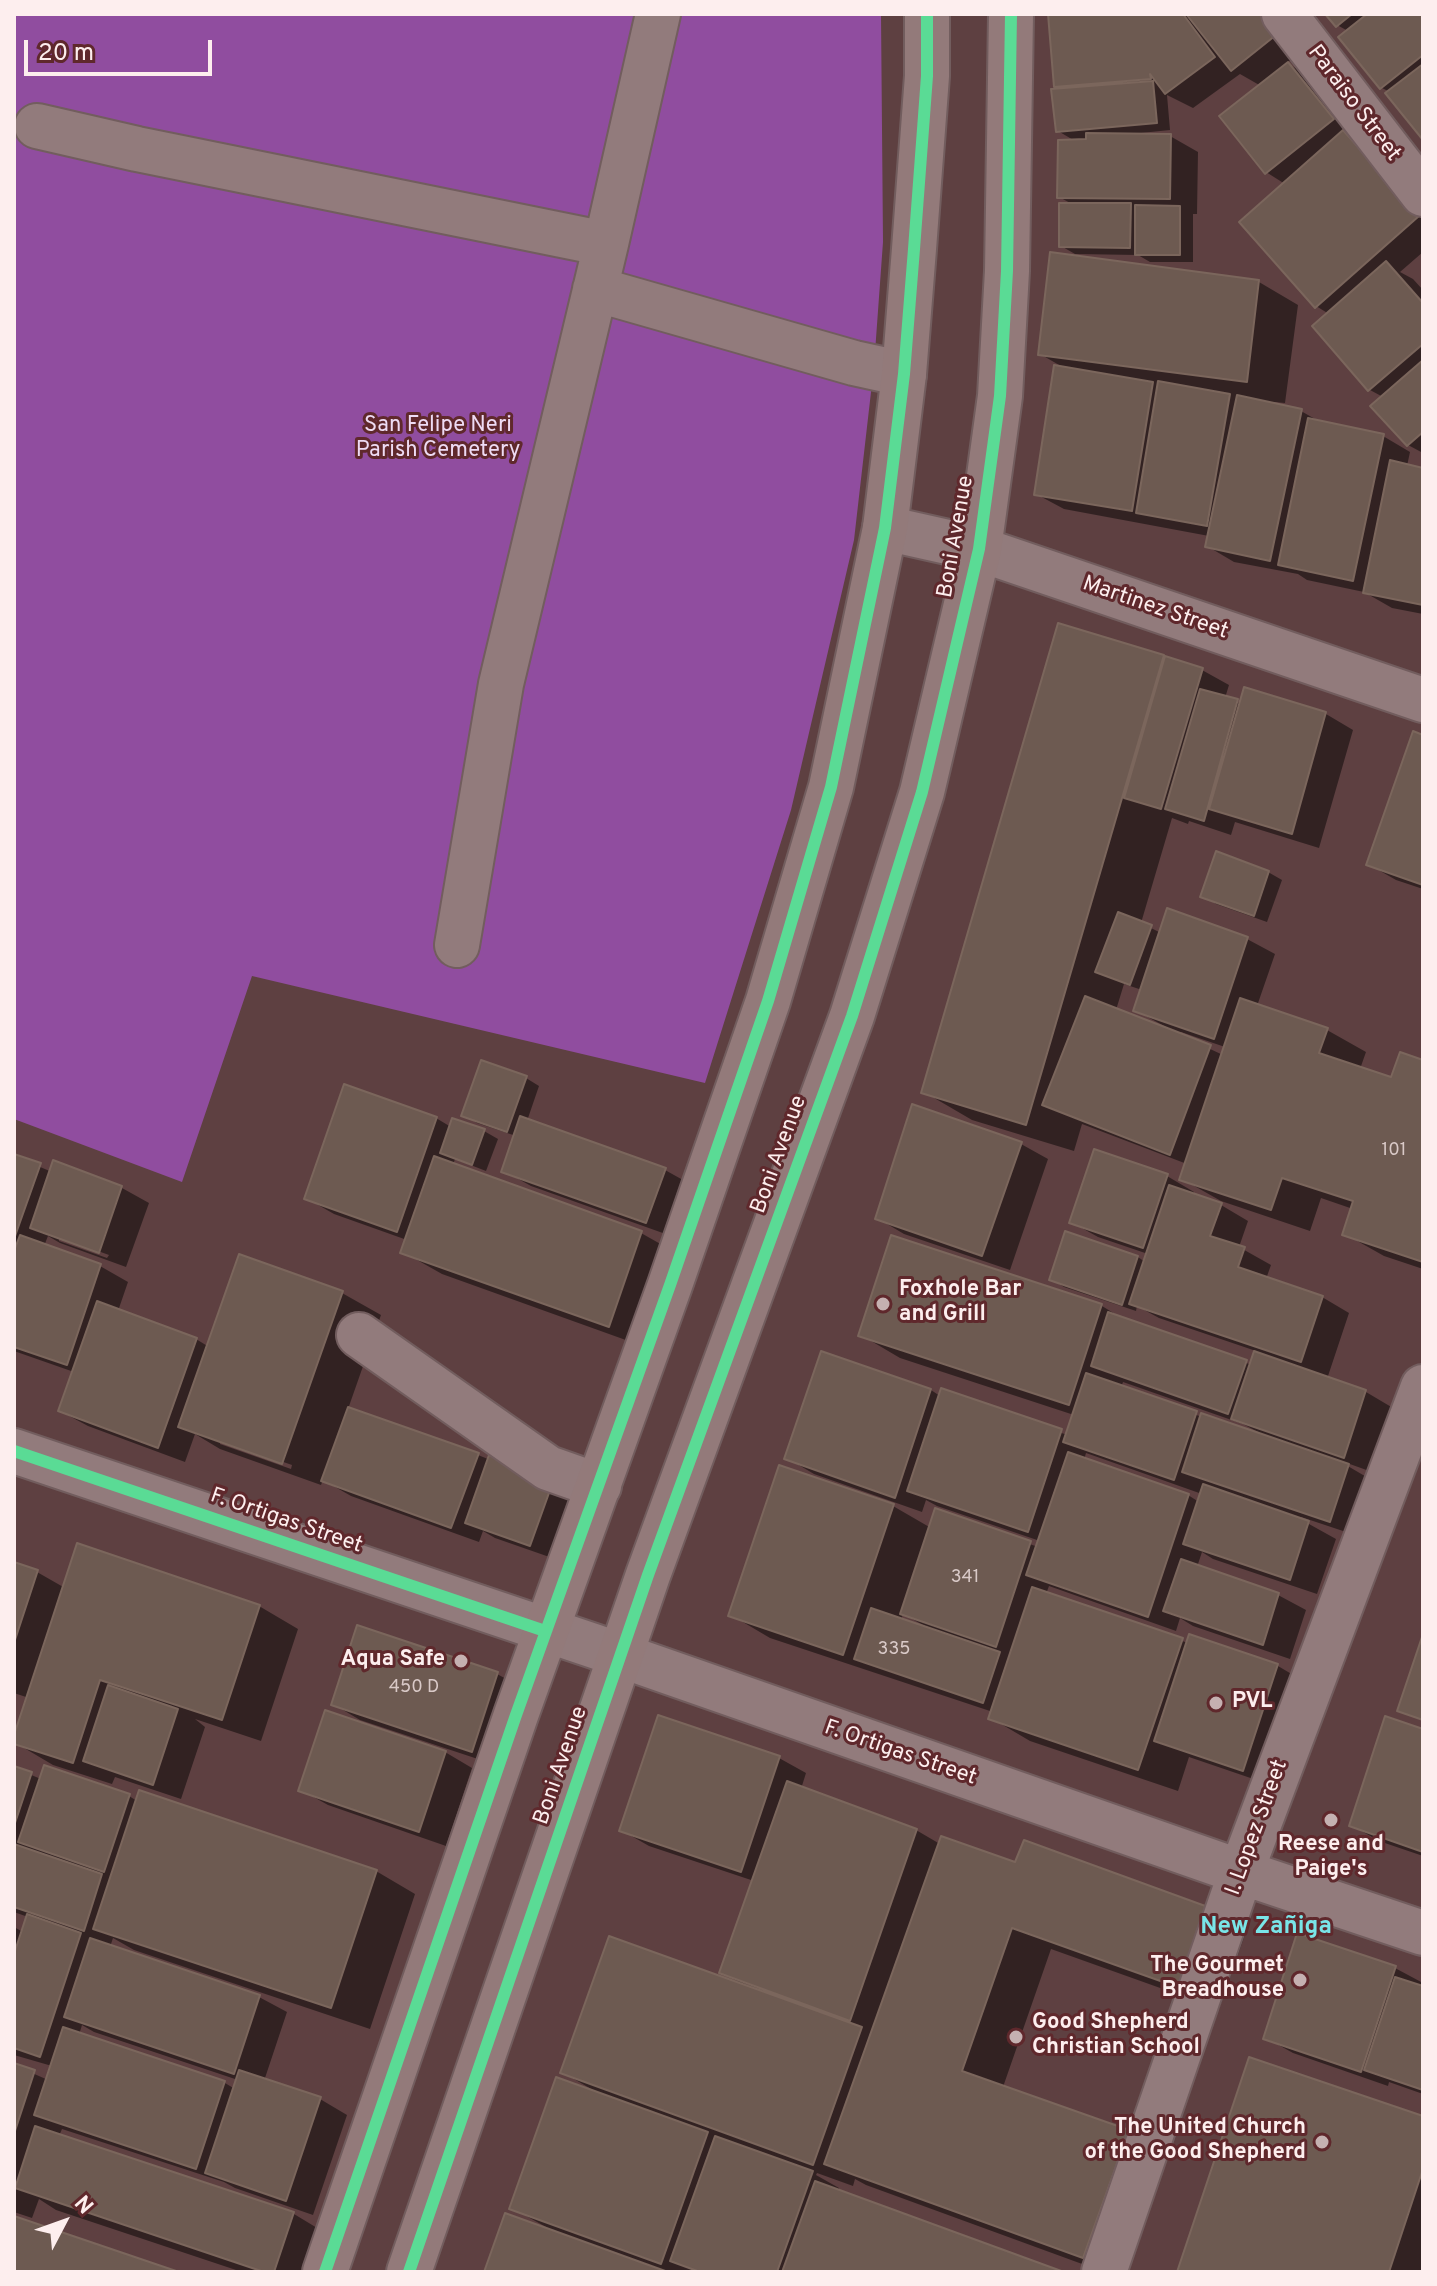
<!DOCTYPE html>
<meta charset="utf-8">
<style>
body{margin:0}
#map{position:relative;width:1437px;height:2286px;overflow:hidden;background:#5e4041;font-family:Overpass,sans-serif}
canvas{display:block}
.frame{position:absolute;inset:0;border:16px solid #fdeeee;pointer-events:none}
.north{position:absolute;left:24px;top:2182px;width:80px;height:80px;-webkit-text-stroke:6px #5f282c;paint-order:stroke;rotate:49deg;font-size:22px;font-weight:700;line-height:32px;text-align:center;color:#fdeeee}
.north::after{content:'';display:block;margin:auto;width:28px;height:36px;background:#fdeeee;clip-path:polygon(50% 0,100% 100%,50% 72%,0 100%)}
.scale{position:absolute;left:24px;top:40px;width:188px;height:36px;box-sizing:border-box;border:4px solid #fdeeee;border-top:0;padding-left:10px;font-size:24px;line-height:28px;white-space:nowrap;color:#fdeeee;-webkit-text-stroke:6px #5f282c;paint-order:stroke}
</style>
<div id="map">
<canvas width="1437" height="2286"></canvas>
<div class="frame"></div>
<div class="north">N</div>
<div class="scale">20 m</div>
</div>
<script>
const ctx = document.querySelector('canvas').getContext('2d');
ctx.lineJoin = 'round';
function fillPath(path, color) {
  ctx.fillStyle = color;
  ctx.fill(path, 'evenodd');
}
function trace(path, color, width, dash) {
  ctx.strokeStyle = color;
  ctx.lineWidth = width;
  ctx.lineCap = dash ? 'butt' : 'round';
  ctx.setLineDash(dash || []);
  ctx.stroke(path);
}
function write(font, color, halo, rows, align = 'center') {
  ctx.font = font + ' Overpass,sans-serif';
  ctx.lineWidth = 6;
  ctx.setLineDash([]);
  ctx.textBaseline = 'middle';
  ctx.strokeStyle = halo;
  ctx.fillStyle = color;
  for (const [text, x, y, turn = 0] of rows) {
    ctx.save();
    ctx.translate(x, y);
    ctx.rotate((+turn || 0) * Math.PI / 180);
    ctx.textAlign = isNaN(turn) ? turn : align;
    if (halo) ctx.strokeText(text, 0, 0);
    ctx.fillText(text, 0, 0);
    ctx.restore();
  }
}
fillPath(new Path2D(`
 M14,14H881L883,242L874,366L854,540L791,810L705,1083L252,976L182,1182L14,1119Z`), '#904d9f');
fillPath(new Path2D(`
 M1050,14H1289L1312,43L1287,63L1315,80L1423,207V252L1400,272L1413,279L1423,290V453L1408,445L1383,397L1370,390L1315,327L1329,314L1316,306L1285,184L1266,172L1261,86L1240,74L1193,108L1167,95L1170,130L1141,133V136H1170L1198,152L1197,214H1193V262H1150L1138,255L1075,254L1061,246L1074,205L1059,197L1075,141L1058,131L1065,90L1056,86Z
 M1328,14H1423V136L1390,92L1382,88L1341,37L1348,31L1337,25Z
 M1052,255L1259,282L1298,305L1285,403L1274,402V405L1301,411L1322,423L1383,436L1410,452L1407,466L1423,470V614L1392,608L1364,592L1307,580L1298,574L1234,562L1207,546L1209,536L1064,509L1036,494L1066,369L1040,354Z
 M1163,657L1202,670L1229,685L1225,698L1242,704L1246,690L1326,714L1353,730L1319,848L1235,822L1231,835L1189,821L1188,824L1172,818L1141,923L1161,933L1247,939L1275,954L1257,1006L1327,1030L1366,1052L1360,1069L1392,1080L1423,1062V1269L1384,1256L1345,1234L1353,1209L1321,1198L1310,1231L1221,1201L1182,1179L1187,1164L1082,1124L1074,1151L972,1120L924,1092ZM1124,984L1142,990L1135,1010L1166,1027L1164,1029L1116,1010ZM1181,1032L1225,1047L1223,1055L1180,1035Z
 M1423,737V889L1396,880L1368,864Z
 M1268,872L1282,880L1267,922L1216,904L1203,896Z
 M526,1078L539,1086L527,1121L665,1170L692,1185L674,1237L531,1186L504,1171L516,1136L477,1123L463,1115Z
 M436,1118L451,1127L453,1121L484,1131L498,1139L486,1171L455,1159L453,1165L641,1233L680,1255L648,1348L442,1274L403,1252L407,1240L334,1214L306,1198Z
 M1021,1144L1048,1159L1010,1270L904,1234L877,1218Z
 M14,1156L52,1172L55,1163L122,1188L149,1203L126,1267L60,1243L48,1236L44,1246L100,1266L128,1282L118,1311L196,1339L209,1347L342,1293L381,1315L348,1409L478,1455L580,1496L558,1560L495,1538L483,1531L479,1542L351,1496L323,1480L321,1485L220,1449L195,1434L185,1462L88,1426L60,1411L74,1372L14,1351ZM59,1237L109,1255L107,1258L59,1241ZM220,1440L292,1465L291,1469L220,1444Z
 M1167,1176L1194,1192L1193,1195L1221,1205L1248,1221L1239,1247L1271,1265L1266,1279L1322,1297L1349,1313L1327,1379L1366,1392L1393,1408L1372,1472L1347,1463L1346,1465L1375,1482L1358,1536L1301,1517L1300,1519L1336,1539L1317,1594L1213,1559L1202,1552L1197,1567L1278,1595L1306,1610L1290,1659L1193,1626L1180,1618L1176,1631L1049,1586L1046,1594L1188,1643L1190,1637L1278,1666L1305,1682L1271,1785L1189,1757L1178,1791L1030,1741L991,1718L993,1712L770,1638L731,1615L893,1506L931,1528L937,1511L1038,1547L1040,1541L937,1506L926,1500L922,1512L814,1474L787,1458L822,1354L931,1390L940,1396L1068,1435L1074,1415L900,1358L861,1335L893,1238L1102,1306L1128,1322L1252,1365L1256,1351L1159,1318L1137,1306L1136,1311L1064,1287L1051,1279L1138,1257L1145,1262L1148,1254L1098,1237L1071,1222ZM1123,1382L1243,1424L1260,1433L1202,1417L1121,1388ZM1086,1453L1202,1494L1199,1502L1188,1495L1084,1460ZM903,1614L925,1626L924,1628L901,1620Z
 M14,1564L37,1572L65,1588L259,1606L298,1629L261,1741L195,1719L205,1727L181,1799L115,1777L112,1784L53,1765L14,1742L29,1698L14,1693Z
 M497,1674L525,1689L499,1766L360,1720L333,1704Z
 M1423,1731V1856L1379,1841L1351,1825Z
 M445,1752L472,1768L446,1846L328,1805L301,1790Z
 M779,1758L806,1773L801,1789L916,1830L940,1844L1016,1865L1207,1909L1246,1932L1219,2009L1051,1949L1003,2087L1128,2132L1167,2154L1104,2272L866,2185L855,2179L853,2186L817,2173L816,2175L839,2188L838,2192L1058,2272H486L545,2229L546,2227L512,2208L598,2093L562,2072L742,1984L721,1972L754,1881L649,1846L621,1830Z
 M14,1768L41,1779L129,1796L137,1801L376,1871L415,1894L370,2029L134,1950L113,1938L110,1947L259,1997L287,2012L264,2081L320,2099L347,2115L313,2215L235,2188L224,2182L62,2129L59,2136L294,2214L332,2237L321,2272H242L56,2210L39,2199L32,2218L14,2212V2065L48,2080L52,2066L14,2055V1927L23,1932L28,1917L14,1912ZM82,2025L94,2032L238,2080L235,2089L225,2083L79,2035Z
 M1395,1968L1423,1983V2094L1389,2082L1388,2086L1293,2053L1266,2038Z
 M1423,2118V2272H1179Z`), '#0007');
const building = new Path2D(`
 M1048,14H1183L1215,57L1165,94L1150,74L1151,79L1054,87Z
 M1186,14H1276L1286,27L1231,71Z
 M1325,14H1352L1336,27Z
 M1367,14H1423V55L1380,89L1338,37Z
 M1288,62L1334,119L1265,174L1219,116Z
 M1423,64V140L1385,93Z
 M1153,81L1157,123L1056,132L1051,89Z
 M1343,130L1419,216L1315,308L1239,222Z
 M1086,133L1171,134L1170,199L1057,198L1058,140L1086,139Z
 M1059,203H1131L1130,248L1059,247Z
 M1135,205L1180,206V255H1135Z
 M1050,252L1259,280L1247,382L1038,355Z
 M1386,261L1423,303V344L1368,391L1312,326Z
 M1423,360V432L1407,446L1370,406Z
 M1054,365L1153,382L1132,511L1034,495Z
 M1158,381L1230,394L1207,526L1136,513Z
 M1237,395L1302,409L1270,561L1205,547Z
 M1308,418L1384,434L1353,581L1278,565Z
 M1390,460L1423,468V605L1363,593Z
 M1058,623L1164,655L1026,1125L921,1093Z
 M1165,656L1203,668L1161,809L1124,798Z
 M1244,687L1326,712L1292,834L1209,809Z
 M1200,689L1238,699L1204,821L1165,809Z
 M1413,731L1423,735V885L1366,865Z
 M1216,851L1269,871L1254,916L1200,897Z
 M1167,908L1248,937L1214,1039L1133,1011Z
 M1118,912L1152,925L1130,985L1095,972Z
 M1085,996L1211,1045L1170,1155L1042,1105Z
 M1240,998L1328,1028L1319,1053L1391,1077L1400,1052L1423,1060V1262L1342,1235L1353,1201L1282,1178L1271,1210L1179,1180Z
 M481,1060L527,1076L507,1132L461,1116Z
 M344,1084L437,1117L397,1232L304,1199Z
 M912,1104L1022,1142L982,1256L875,1219Z
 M520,1116L666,1168L646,1223L501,1172Z
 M452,1118L485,1129L472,1165L440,1153Z
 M1094,1149L1168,1174L1143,1248L1069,1223Z
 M14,1154L41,1163L14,1239Z
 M434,1156L642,1231L609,1327L400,1253Z
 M53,1160L122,1186L99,1253L30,1228Z
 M1169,1185L1222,1203L1210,1236L1245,1247L1238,1267L1323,1296L1301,1362L1129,1304Z
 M1065,1231L1138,1256L1122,1305L1049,1280Z
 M20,1235L101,1264L67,1365L14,1347V1251Z
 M891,1235L1102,1304L1069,1405L858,1336Z
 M239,1254L343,1291L282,1464L178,1427Z
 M97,1301L197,1338L158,1448L58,1411Z
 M1108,1312L1247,1360L1228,1414L1091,1366Z
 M821,1351L931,1389L895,1498L784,1459Z
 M1254,1351L1366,1390L1344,1458L1231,1419Z
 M1086,1373L1197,1411L1174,1480L1063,1442Z
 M941,1388L1062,1429L1028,1532L907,1491Z
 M348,1407L479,1453L451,1528L321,1481Z
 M1201,1413L1349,1464L1330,1522L1182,1472Z
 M1068,1452L1189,1494L1148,1617L1026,1575Z
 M489,1455L554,1479L530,1546L465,1523Z
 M779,1465L894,1504L843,1655L728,1616Z
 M1203,1484L1309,1521L1290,1580L1183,1544Z
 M935,1508L1031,1541L996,1647L900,1614Z
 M77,1543L260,1605L222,1720L100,1680L73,1763L14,1744V1735Z
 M1181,1559L1279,1593L1263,1645L1163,1611Z
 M14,1562L38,1570L14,1643Z
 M1032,1587L1183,1638L1138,1770L988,1719Z
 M871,1608L1000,1652L983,1703L854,1659Z
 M357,1625L498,1672L472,1752L331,1705Z
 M1189,1634L1278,1664L1243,1771L1154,1741Z
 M1423,1634V1720L1397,1711Z
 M108,1685L178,1709L153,1785L83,1761Z
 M325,1710L446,1751L419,1832L298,1791Z
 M658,1715L780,1756L741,1872L619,1831Z
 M1385,1716L1423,1729V1852L1349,1826Z
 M44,1765L130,1794L104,1872L18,1842Z
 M14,1766L32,1772L14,1826Z
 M787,1781L917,1829L850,2021L719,1973Z
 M139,1790L377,1870L331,2008L93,1929Z
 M941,1836L1015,1862L1024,1840L1208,1907L1180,1988L1012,1928L962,2071L1129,2130L1083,2258L824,2164Z
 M14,1844L102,1874L84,1931L14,1907Z
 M27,1914L81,1933L40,2057L14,2048V1954Z
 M1297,1933L1396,1966L1361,2072L1263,2039Z
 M609,1936L862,2027L813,2165L560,2073Z
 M90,1938L260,1995L234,2074L64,2017Z
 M1395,1977L1423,1986V2090L1364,2070Z
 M63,2027L225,2081L196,2169L34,2115Z
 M1249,2057L1423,2116V2169L1389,2272H1177Z
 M14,2063L35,2070L14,2134Z
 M239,2070L321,2097L286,2201L205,2173Z
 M556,2077L708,2132L661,2264L509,2209Z
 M35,2126L294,2212L274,2272H264L15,2188Z
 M715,2136L813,2171L777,2272H700L670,2261Z
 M815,2181L1064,2272H782Z
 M505,2213L668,2272H484Z
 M14,2216L179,2272H14Z`);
fillPath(building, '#6d5a51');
trace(building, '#7b665c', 2);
const minor = new Path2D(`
 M1284,14L1423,194
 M37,126L137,149L606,244
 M595,289L854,363L904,374
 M885,528L979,549L1423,700
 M457,945L501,684L606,244L658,14
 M359,1335L548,1468L599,1486
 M14,1451L594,1646L1241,1872L1423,1933
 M1104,2272L1241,1872L1423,1387`);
const major = new Path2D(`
 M325,2272L516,1715L670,1285L768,1001L831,787L885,528L904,374L914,249L927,76V14
 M409,2272L648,1575L852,1016L922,792L979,549L1000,396L1007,271L1011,14`);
trace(minor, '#725d5e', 48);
trace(major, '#725d5e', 48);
trace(minor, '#927b7c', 44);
trace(major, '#937a7a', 44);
trace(new Path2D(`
 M14,1451L545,1631
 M325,2272L516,1715L670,1285L768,1001L831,787L885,528L904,374L914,249L927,76V14
 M409,2272L648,1575L852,1016L922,792L979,549L1000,396L1007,271L1011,14`), '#5adb95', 12);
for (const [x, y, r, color] of [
 [883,1304,8,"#c5b1b1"],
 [461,1661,8,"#c5b1b1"],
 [1216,1703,8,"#c5b1b1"],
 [1331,1820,8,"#c5b1b1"],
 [1300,1980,8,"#c5b1b1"],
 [1016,2037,8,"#c5b1b1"],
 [1322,2142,8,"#c5b1b1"]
]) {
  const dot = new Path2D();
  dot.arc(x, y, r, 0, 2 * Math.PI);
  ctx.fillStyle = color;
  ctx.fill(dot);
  trace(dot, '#5f282c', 3);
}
write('18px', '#d9c9c7', null, [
 ["101",1394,1151],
 ["341",965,1578],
 ["335",894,1650],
 ["450 D",414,1688]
]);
write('22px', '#fdeeee', '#5f282c', [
 ["Paraiso Street",1353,104,53],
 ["Boni Avenue",957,537,-80],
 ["Martinez Street",1155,609,19],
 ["Boni Avenue",780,1155,-70],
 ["F. Ortigas Street",286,1522,19],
 ["F. Ortigas Street",900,1754,19],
 ["Boni Avenue",562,1766,-71],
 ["I. Lopez Street",1258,1828,-70]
]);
write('22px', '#eedbf4', '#5f282c', [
 ["San Felipe Neri",438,427],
 ["Parish Cemetery",438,452]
]);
write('bold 22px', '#fdeeee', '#5f282c', [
 ["Foxhole Bar",899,1291],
 ["and Grill",899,1316],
 ["Aqua Safe",445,1661,"right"],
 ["PVL",1232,1703],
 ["Reese and",1331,1846,"center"],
 ["Paige's",1331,1871,"center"],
 ["The Gourmet",1284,1967,"right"],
 ["Breadhouse",1284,1992,"right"],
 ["Good Shepherd",1032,2024],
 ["Christian School",1032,2049],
 ["The United Church",1306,2129,"right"],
 ["of the Good Shepherd",1306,2154,"right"]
], 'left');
write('bold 24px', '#79e5e8', '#5f282c', [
 ["New Zañiga",1266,1928]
]);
</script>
